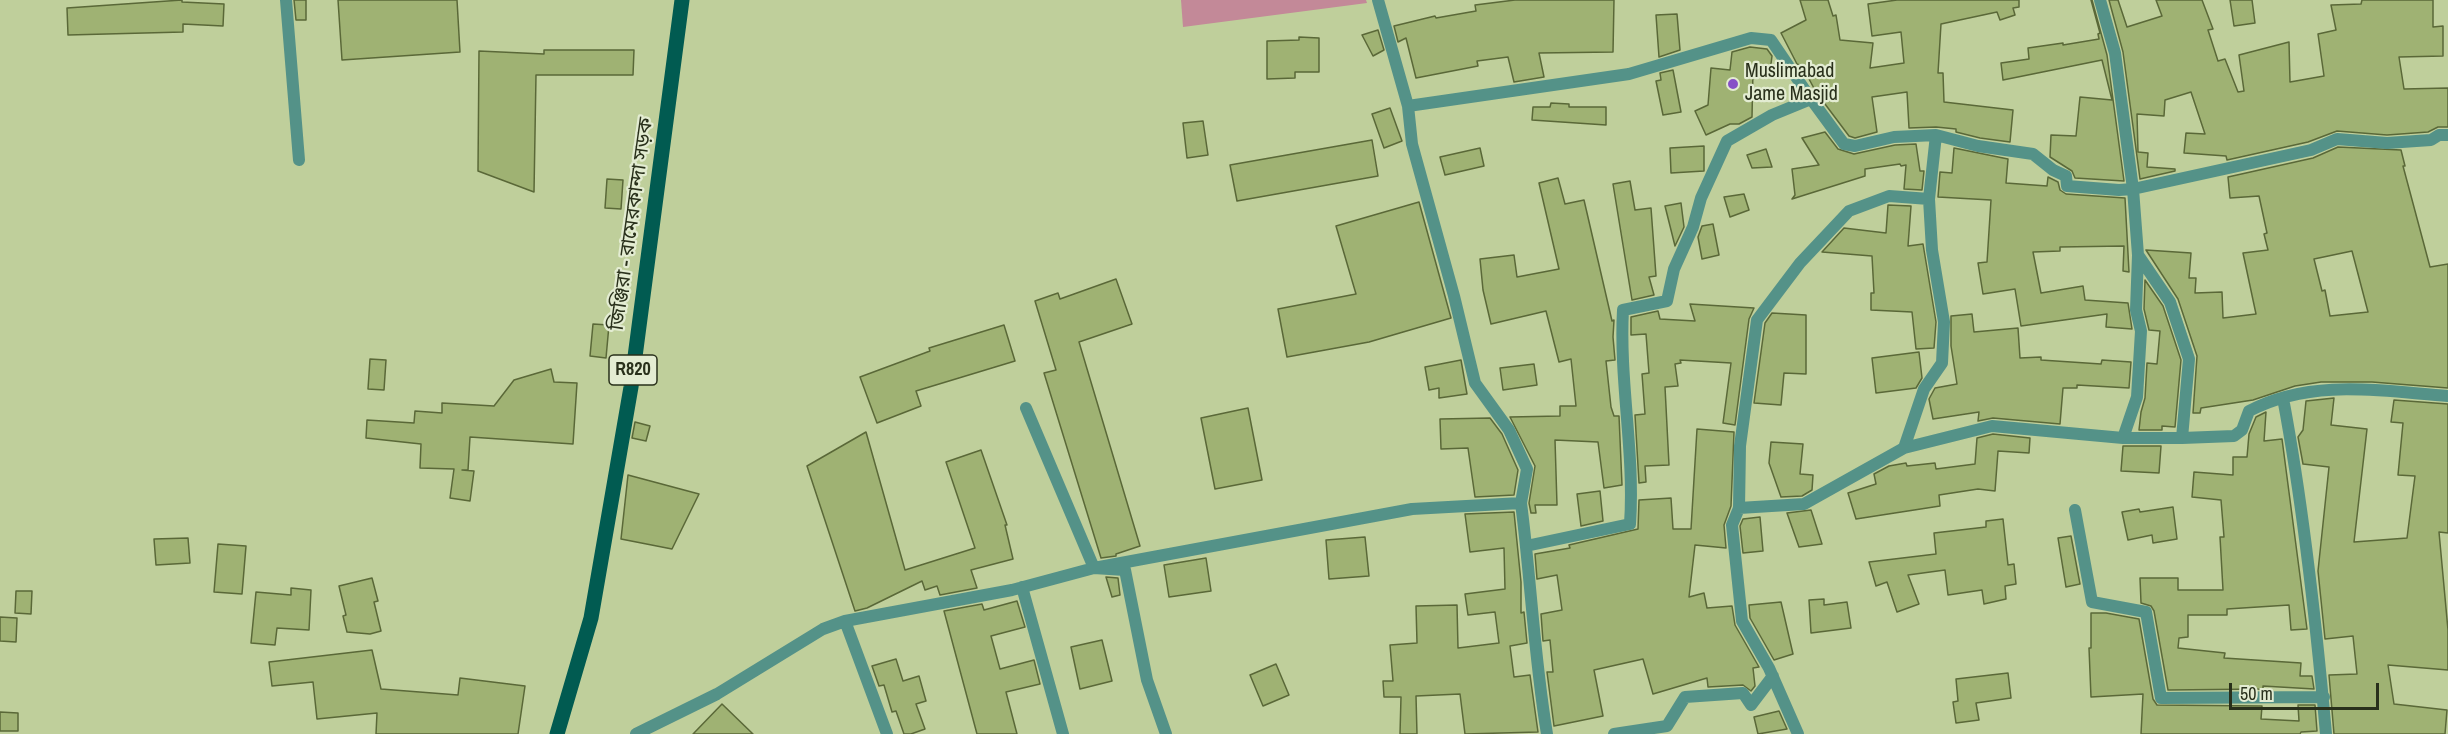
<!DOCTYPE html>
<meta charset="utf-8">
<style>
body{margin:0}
#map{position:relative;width:2448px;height:734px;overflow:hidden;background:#bfcf9b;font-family:"Archivo Narrow",sans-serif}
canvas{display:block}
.scale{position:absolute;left:2229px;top:683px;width:150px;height:27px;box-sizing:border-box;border:3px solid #29301b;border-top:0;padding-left:8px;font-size:18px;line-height:21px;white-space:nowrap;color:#29301b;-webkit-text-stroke:4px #e3ecd2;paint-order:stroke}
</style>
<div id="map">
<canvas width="2448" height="734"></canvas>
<div class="scale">50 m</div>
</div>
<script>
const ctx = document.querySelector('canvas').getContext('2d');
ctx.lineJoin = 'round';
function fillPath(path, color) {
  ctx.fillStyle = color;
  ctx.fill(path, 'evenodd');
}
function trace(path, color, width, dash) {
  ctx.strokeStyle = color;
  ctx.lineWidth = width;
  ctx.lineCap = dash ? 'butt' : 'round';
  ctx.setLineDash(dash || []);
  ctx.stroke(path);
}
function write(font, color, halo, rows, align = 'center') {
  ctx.font = font + ' "Archivo Narrow","Noto Sans Bengali",sans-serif';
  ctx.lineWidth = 4.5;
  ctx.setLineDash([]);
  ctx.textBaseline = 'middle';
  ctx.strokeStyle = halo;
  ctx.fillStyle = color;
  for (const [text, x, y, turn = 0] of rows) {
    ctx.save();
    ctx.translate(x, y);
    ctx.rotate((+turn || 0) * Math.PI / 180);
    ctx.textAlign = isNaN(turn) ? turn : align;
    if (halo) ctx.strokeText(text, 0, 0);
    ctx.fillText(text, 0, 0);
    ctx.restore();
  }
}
fillPath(new Path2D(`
 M1181,0H1366L1367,3L1183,27Z`), '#c38998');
const building = new Path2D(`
 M182,0V2L224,4L223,26L183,24V32L68,35L67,8Z
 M294,0H306V20H296Z
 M338,0H457L460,52L342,60Z
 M1515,0H1614L1613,52L1539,53L1544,77L1514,82L1508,57L1477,61L1478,66L1416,78L1406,38L1398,42L1394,26L1435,16L1436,18L1476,11L1475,5Z
 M1800,0H1828L1833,16L1836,15L1840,40L1873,43L1870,68L1904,63L1901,32L1872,36L1868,4L1897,0H2019V7L2013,8L2015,15L2000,20L1997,12L1941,24L1938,73H1943L1944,102L2013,110L2010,142L1980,138L1956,132V129L1936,127L1909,128L1907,92L1872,97L1877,132L1855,138L1849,136L1816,92L1802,66L1797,64L1781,33L1806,20Z
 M2091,0H2092L2107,55L2124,181L2075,178L2072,171L2050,157L2051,135L2076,136L2080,97L2112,100L2102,60L2003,80L2001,63L2029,59L2028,48L2063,43V45L2099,39L2098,34L2100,33Z
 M2109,0H2118L2127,27L2162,16L2156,0H2202L2213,29L2208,30L2218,61L2225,59L2238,92L2244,91L2239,55L2289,42L2290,82L2324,76L2318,34L2336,30L2331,5L2361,4L2362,0H2433V27L2443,26V56L2399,57L2404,89L2448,88V127H2438L2428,132L2387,135L2337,131L2308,142L2227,160L2226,156L2184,153L2186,133L2205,134L2191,92L2165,100L2164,116L2137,114L2138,152L2148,153L2147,167L2175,169V171L2140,179L2123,52Z
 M2230,0H2252L2255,23L2234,26Z
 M1677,14L1680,50L1659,57L1656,15Z
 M1378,30L1384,50L1373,56L1362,35Z
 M1299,37L1319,38V72H1295V78L1267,79V41L1299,40Z
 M1750,47L1767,49L1772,56L1770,72L1753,70L1752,117L1739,124H1730L1706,135L1695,111L1708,105L1711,68L1730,70L1732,52Z
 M544,50H634L633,75H536L534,192L478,171L479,51L544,54Z
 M1673,70L1681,112L1663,115L1656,81L1661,80L1660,73Z
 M1551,103L1569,104V107H1606V125L1532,120L1533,107H1550Z
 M1390,108L1402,141L1384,148L1372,114Z
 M1203,121L1208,155L1187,158L1183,123Z
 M1825,132L1838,149L1854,154L1895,145L1916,144L1920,171H1924L1922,190L1904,189L1906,165L1901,166L1900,164L1865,169V176L1792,199L1795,195L1792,169L1819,165L1802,138Z
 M1372,140L1378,176L1237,201L1230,165Z
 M1704,146V171L1671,173L1670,148Z
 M2338,147L2401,150L2405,166H2403L2430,267L2448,264V388L2372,382H2321L2295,386L2253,400L2201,408L2200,413H2193L2197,356L2178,299L2146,250L2191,253L2189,278H2196L2195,293L2222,292L2223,318L2256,314L2243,253L2268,250L2264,234L2267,233L2259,196L2230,198L2228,177L2313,158ZM2352,251L2368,312L2330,316L2325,290L2322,291L2314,259Z
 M1480,148L1484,166L1445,175L1440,157Z
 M1954,148L2008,159L2006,183L2047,186L2048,177L2058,182L2060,190L2066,194L2125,198L2129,272L2123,271L2124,246L2060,247V251L2033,252L2041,293L2083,286L2085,300L2128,303L2132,329L2106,327L2107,314L2021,326L2015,289L1983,294L1978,263L1987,262L1991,200L1938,197L1940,172L1952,173Z
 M1766,149L1772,167L1752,168L1747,155Z
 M1558,178L1565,204L1584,200L1612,321L1614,320L1613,337L1615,360L1606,361L1611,407L1614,416H1619L1622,485L1604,488L1598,442L1555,440L1557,505H1535L1536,513H1531L1529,503L1535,466L1510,417L1560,416V406H1576L1571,359L1559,362L1546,311L1491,324L1483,290L1480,259L1514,255L1517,277L1559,269L1539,183Z
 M607,179L623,180L621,209L605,208Z
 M1630,181L1635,210L1651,208L1656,276L1649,277L1654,295L1632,300L1613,184Z
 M1744,194L1749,210L1730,217L1724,197Z
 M1419,202L1451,318L1369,342L1287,357L1278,309L1356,294L1336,226Z
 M1681,203L1684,227L1675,246L1665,206Z
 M1888,205L1911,206L1908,246L1923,244L1936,322L1934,348L1916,349L1912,312L1871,310V293H1874L1872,256L1822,252L1844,228L1886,233Z
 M1713,224L1719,255L1702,259L1698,237L1702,226Z
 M1116,279L1132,324L1079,342L1140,546L1116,554V556L1101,558L1044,373L1056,370L1035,301L1058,293L1060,299Z
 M2145,280L2163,306L2181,360L2175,427L2162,426V430H2139L2141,412L2145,398L2147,363L2157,364L2160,331L2149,330L2144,309Z
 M1690,304L1754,308L1749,319L1735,425L1723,423L1731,363L1680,360L1681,363L1675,364L1678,386L1665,387L1669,465L1645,466L1646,482L1639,483L1635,415L1645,414L1642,374L1649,373L1646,334L1631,335V317L1658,311L1660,319L1695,321Z
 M1772,313L1806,315V374L1784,373L1781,405L1754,403L1765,323Z
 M1972,314L1974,332L2018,328L2020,358L2041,357V360L2101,364L2102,360L2131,362L2129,388L2077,385V388H2063L2060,424L1993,418L1978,421L1979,412L1933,419L1929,399L1935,388L1957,384L1951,346V316Z
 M593,324L609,325L606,358L590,356Z
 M1004,325L1015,361L916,391L921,406L877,423L860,377L930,351L929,348Z
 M1919,352L1922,378L1916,388L1876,393L1872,358Z
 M370,359L386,360L384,390L368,389Z
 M1461,360L1467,394L1439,398V388L1429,390L1425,367Z
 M1534,364L1537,385L1503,390L1500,368Z
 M551,369L554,382L577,383L573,444L470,437L468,470H462L474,471L470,501L450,498L454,469L420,468L421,444L366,438L367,420L414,423L415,411L442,413V403L494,406L514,380Z
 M2334,398L2331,425L2367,429L2354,542L2407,538L2415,476L2398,475L2403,423L2391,422L2394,400L2448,404V533L2439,532L2448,630V670L2388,665L2394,704L2447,710L2445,734H2334L2329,675L2357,674L2353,636L2325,639L2318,571L2329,467L2303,464L2298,437L2303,430L2306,401Z
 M1248,408L1262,480L1215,489L1201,418Z
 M2266,412L2264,441L2282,439L2307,629L2291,630L2289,605L2227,609V615H2188V637L2179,638L2178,648L2225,653L2224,658L2301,663L2300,676H2312L2314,689L2263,686V689L2168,690L2154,611L2151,606L2141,603L2140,578H2178V590H2223L2220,537H2224L2221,500L2192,497L2194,472L2233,475V457H2247L2249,434L2256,417Z
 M1490,418L1502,434L1518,470L1514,495L1475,497L1468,448L1441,449L1440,419Z
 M635,422L650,426L646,441L632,438Z
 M1697,429L1734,432L1731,506L1724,525L1726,548L1695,545L1689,597L1704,593L1707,608L1732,606L1735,625L1759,667L1753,668L1755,686L1751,691L1743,685L1708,687L1707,678L1653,694L1643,659L1594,670L1603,716L1554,726L1547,672H1553L1550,640L1543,641L1541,614L1562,610L1557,575L1537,579L1535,554L1570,548L1569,545L1638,529L1639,500L1671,498L1673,529H1691Z
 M866,432L905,570L975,548L946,462L981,450L1007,525H1005L1013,559L971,570L977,588L940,595L937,586L925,590L922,581L867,608L855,611L807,466Z
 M1993,434L2030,438L2029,453L1998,451L1995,491L1978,489L1939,495L1940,506L1856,519L1848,493L1876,484L1874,474L1889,466L1906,463L1907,466L1935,463L1936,469L1975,464L1977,438Z
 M1771,442L1803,444L1800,474L1813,475L1812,490L1802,496L1781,497L1769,463Z
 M2123,446H2161L2159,473L2121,471Z
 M628,475L699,494L672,549L621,539Z
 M1600,491L1603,521L1581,526L1577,494Z
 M2173,507L2177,539L2153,543L2152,535L2128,540L2122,512L2139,509L2140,512Z
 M1811,510L1822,544L1799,547L1787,513Z
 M1514,512L1521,582V613L1524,612L1527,643L1510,646L1514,677L1530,675L1538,732L1465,734L1460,694L1416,696L1417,734H1400L1401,697H1384L1383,681H1393L1390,645L1417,643L1416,606L1457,605L1458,648L1499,643L1495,612L1468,615L1465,594L1505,589L1504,548L1470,552L1465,514Z
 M1760,517L1763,551L1743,553L1740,526L1743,519Z
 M2003,519L2008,565L2014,564L2016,584L2005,586L2006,599L1984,604L1982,590L1948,595L1945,570L1908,575L1919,604L1897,612L1887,582L1876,586L1869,562L1936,554L1934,533L1986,527V521Z
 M2071,536L2080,584L2066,587L2058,538Z
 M1365,537L1369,576L1329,579L1326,540Z
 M188,538L190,563L156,565L154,539Z
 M218,544L246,546L242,594L214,592Z
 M1206,558L1211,591L1169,597L1164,565Z
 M1106,577L1118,578L1120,595L1112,597Z
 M372,578L378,601L374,602L381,631L370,634L347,632L343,616L346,615L339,586Z
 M291,588L311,590L309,630L277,628L275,645L251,643L256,592L291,595Z
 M16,591H32L31,614L15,613Z
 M1824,599V605L1847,602L1851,628L1811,633L1809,600Z
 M1017,601L1025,627L991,636L1000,669L1034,660L1040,684L1006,692L1017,734H977L944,611L982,604L984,610Z
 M1781,602L1793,654L1774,660L1750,618L1749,605Z
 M2091,613H2106L2139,619L2153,699L2157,705L2262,706L2261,719L2299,721L2298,705H2315L2317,731L2301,732L2300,734H2141L2143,694L2091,697L2089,648H2091Z
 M0,617L17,618L16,642L0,641Z
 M1102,640L1112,681L1080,689L1071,647Z
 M372,650L381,689L458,695L460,678L525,686L518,734H376L377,713L317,719L313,682L272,686L269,662Z
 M896,659L903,681L919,676L926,701L916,704L925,729L911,734H904L896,711L892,712L884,685L879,686L872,666Z
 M1276,664L1289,695L1263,706L1250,675Z
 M2008,673L2011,698L1976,703L1979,720L1956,723L1953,702L1958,701L1956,679Z
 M722,704L753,734H693Z
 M1779,711L1787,729L1758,734L1754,717Z
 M0,712L18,713V731H0Z`);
fillPath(building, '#9fb273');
trace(building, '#5a6838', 1.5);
trace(new Path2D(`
 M286,0L299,160
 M1378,0L1408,106L1412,144L1454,296L1475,383L1509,430L1527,469L1521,503
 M2100,0L2115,53L2133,189L2311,150L2337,139L2387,143L2431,140L2439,135H2448
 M1811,99L1844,144L1855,146L1894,137L1936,135L1929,199L1932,250L1944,322L1942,363L1924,389L1904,448
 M1408,106L1629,74L1751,38L1771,40L1811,99L1772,115L1727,141L1701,198L1693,227L1674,269L1667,301L1623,310C1619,381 1635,453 1630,524L1526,546
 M1936,135L1978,146L2033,154L2053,170L2066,176L2067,186L2119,190L2133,189L2138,255L2136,310L2141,331L2137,397L2123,438
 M2138,255L2170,302L2189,359L2182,438L2234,436L2242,430L2249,411C2312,378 2381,391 2448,396
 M2283,398C2304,510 2316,621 2326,734
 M1026,408L1094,568L1125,570L1147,680L1166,734
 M1739,508L1740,446L1757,320L1800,263L1849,211L1889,196L1929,199
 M2075,510L2092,602L2146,612L2161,698L2324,697
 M1022,587L1063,734
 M845,621L887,734
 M636,734L717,694L823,629L845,621L1012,590L1094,568L1412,509L1521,503C1531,580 1534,657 1547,734
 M1614,734L1667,726L1685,697L1743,693L1751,705L1773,676
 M1798,734L1769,668L1742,621L1732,525L1739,508L1804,504L1904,448L1992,426L2123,438H2182`), '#549288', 12);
trace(new Path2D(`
 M557,734L591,618L631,387L682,0`), '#015b51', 15);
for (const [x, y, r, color] of [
 [1733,84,6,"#8750c7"]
]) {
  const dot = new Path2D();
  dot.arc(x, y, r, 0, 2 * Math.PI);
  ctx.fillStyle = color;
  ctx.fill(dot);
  trace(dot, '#e3ecd2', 2);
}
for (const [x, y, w] of [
 [633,370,48]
]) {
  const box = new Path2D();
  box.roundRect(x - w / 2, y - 15, w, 30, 4.5);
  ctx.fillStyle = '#e3ecd2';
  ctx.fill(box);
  trace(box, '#29301b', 1.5);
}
write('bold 18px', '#29301b', null, [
 ["R820",633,370]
]);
write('20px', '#29301b', '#e3ecd2', [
 ["Muslimabad",1745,72],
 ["Jame Masjid",1745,95]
], 'left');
write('20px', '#29301b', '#e3ecd2', [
 ["জিঞ্জিরা - রামেরকান্দা সড়ক",632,224,-82]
]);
</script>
